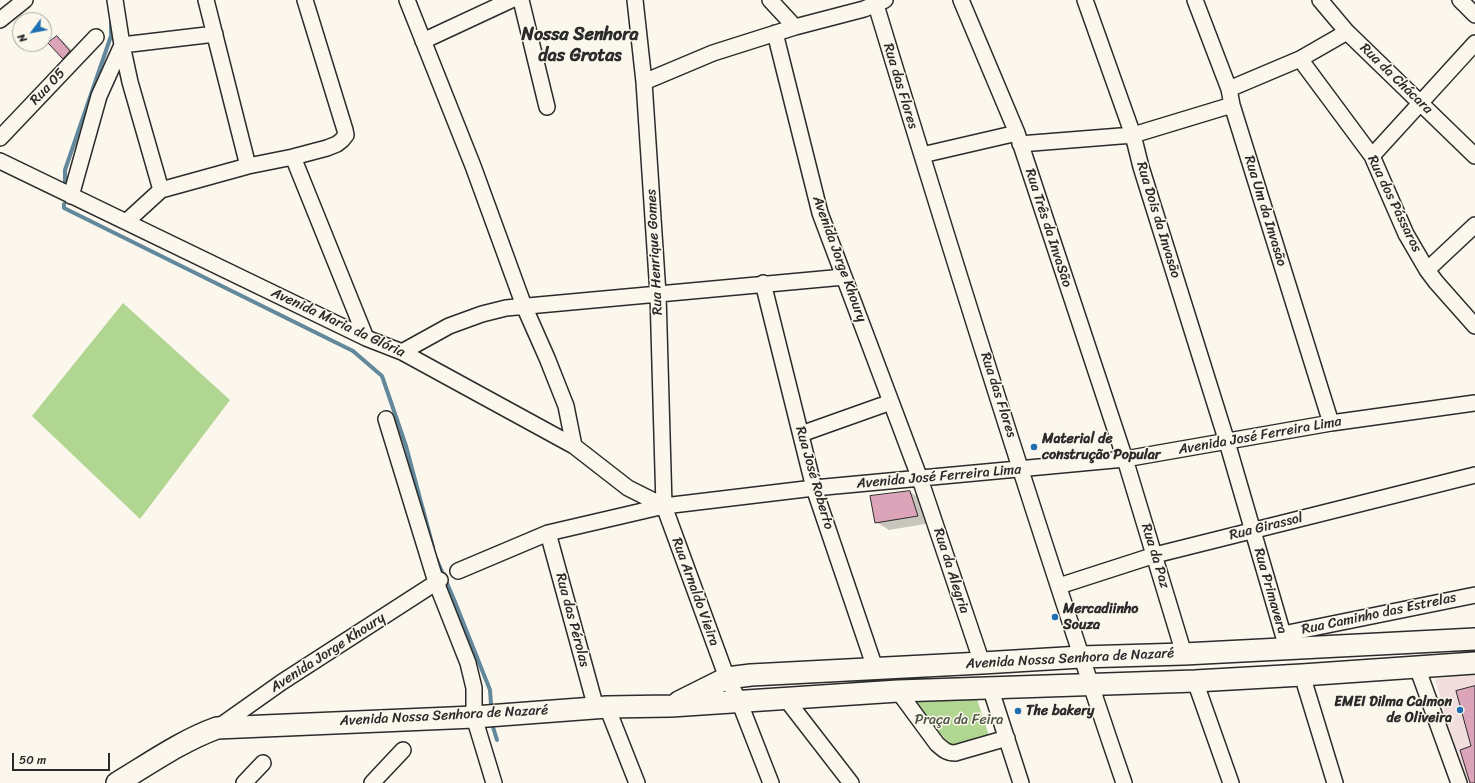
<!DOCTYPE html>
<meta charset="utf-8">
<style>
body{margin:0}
#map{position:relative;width:1475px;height:783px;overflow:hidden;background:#fbf7ec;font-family:Sriracha,sans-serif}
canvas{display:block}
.north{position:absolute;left:12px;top:12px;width:40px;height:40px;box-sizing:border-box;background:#fbf7ec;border:1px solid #a8a59f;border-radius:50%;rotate:238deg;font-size:11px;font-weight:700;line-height:16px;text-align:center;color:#2b2b2b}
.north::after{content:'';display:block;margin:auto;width:14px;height:18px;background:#1f6fb2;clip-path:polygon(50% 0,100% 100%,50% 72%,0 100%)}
.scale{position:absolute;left:12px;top:753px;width:98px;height:18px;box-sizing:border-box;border:2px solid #2b2b2b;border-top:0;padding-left:5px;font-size:12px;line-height:14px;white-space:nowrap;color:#2b2b2b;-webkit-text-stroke:3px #fbf7ec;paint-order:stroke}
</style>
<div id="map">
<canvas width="1475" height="783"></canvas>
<div class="north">N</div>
<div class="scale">50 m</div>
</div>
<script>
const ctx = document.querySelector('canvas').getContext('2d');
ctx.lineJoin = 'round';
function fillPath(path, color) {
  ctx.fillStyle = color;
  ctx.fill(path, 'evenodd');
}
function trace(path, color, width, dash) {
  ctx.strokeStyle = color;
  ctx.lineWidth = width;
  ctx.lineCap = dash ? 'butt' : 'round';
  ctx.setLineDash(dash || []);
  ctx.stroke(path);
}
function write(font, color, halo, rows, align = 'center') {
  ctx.font = font + ' Sriracha,sans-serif';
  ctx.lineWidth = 3;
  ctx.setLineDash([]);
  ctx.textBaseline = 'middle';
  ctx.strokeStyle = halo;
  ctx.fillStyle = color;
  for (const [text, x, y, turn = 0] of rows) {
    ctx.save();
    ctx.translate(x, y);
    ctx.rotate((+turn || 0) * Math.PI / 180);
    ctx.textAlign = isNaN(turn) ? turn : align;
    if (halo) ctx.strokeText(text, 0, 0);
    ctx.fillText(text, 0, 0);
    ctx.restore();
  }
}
fillPath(new Path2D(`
 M1475,673V783H1468L1455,748L1435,679Z`), '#f1dedd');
fillPath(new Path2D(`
 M123,303L230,400L140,519L32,416Z
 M976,696L989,736L950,745L913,700Z`), '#b1d691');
fillPath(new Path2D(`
 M57,37L63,41L76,55L70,62L63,58Z
 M910,492L923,500L931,523L889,530L876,522Z`), '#0003');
trace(new Path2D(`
 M65,182V170L111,36V20
 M64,204V208L353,351L382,376L406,446L433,547
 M436,558L453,597L490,690L491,704
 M493,727L497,740`), '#62889c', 4);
const building = new Path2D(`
 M57,36L70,51L63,59L48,43Z
 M910,491L918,516L875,523L870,496Z
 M1475,686V783H1470L1460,750L1471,746L1456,691Z`);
fillPath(building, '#dba4b9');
trace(building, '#2b2b2b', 1);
const street = new Path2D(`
 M115,0L122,45L130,82L161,190
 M206,0L248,166
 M407,0L473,166L524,306L547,358L566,406L574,446
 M521,0L547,107
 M635,0L644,82L658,294L664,506L727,678L739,701L771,783
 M770,0L795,27
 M961,0L1017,133L1125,459L1184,654
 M1085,0L1133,135L1141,167L1227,442L1287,648
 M1195,0L1229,89L1232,105L1331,423
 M1320,0L1347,32L1475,156
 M1460,0L1475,15
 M876,5C955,265 1036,525 1124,783
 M0,20L25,0
 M775,33L820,213L920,479L982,663
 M423,41L511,0
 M1300,59L1372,156L1406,234L1427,270L1436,282L1475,326
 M644,82L713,53L795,27L864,9L885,0
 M1229,89L1300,59L1347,32
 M0,138L96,37
 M1020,144L1133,135L1232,105
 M922,155L1017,133
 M1372,156L1475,43
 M293,157L366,338
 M0,161L366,338L402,352L574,446L628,488L664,506
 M71,196L99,96L122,45L215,34
 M126,222L161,190L248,166L293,157L327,148L337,144L342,140L346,135L345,130L305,0
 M1427,270L1475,225
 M763,283L814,488L875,668
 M402,352L449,326L482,314L506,308L844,277
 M386,419L436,582L468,663L474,688V717L494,783
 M801,434L891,402
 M548,533L596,708
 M458,571L548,533L664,506L814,488L1125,459L1331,423L1475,403
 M1059,586L1155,555L1475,475
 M1283,634L1475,595
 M1417,667L1459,783
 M1302,675L1335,783
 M1195,681L1231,783
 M990,687L1021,783
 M898,691L937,744C943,749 946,753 955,753L1007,738
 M786,699L851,783
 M607,707L637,783
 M217,728L282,682L440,580
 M244,783L263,763
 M372,783L403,750`);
const secondary = new Path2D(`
 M679,702L727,678L751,675L982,663L1081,657L1184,654L1475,639
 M117,783C149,764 181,741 217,728L474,717L607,707L671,706L898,691L1195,681L1302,675L1475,663`);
trace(street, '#2b2b2b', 18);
trace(secondary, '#2b2b2b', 24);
trace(street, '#fbf7ec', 15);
trace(secondary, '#fbf7ec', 21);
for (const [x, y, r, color] of [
 [1034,447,4,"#1f6fb2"],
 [1055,617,4,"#1f6fb2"],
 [1460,710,4,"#1f6fb2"],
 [1018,711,4,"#1f6fb2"]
]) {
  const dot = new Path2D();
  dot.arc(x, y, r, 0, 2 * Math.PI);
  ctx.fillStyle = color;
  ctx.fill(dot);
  trace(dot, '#fbf7ec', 1.5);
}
write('14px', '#2b2b2b', '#fbf7ec', [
 ["Rua da Chácara",1396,79,44],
 ["Rua das Flores",900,86,73],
 ["Rua 05",48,87,-47],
 ["Rua dos Pássaros",1394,204,64],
 ["Rua Um da Invasão",1265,211,73],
 ["Rua Dois da Invasão",1158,220,73],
 ["Rua Três da InvaSão",1048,228,72],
 ["Rua Henrique Gomes",655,252,-93],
 ["Avenida Jorge Khoury",839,259,70],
 ["Avenida Maria da Glória",338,323,25],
 ["Rua das Flores",998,395,72],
 ["Avenida José Ferreira Lima",1260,436,-10],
 ["Avenida José Ferreira Lima",939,477,-5],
 ["Rua José Roberto",814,478,74],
 ["Rua Girassol",1266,527,-14],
 ["Rua da Paz",1155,556,73],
 ["Rua da Alegria",951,571,72],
 ["Rua Primavera",1270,591,74],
 ["Rua Arnaldo Vieira",695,592,70],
 ["Rua Caminho das Estrelas",1379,614,-12],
 ["Rua das Pérolas",572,620,75],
 ["Avenida Jorge Khoury",328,653,-33],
 ["Avenida Nossa Senhora de Nazaré",1070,659,-3],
 ["Avenida Nossa Senhora de Nazaré",444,716,-3]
]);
write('bold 14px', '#2b2b2b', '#fbf7ec', [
 ["Material de",1042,439],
 ["construção Popular",1042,455],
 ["Mercadiinho",1063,609],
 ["Souza",1063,625],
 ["EMEI Dilma Calmon",1452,702,"right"],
 ["de Oliveira",1452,718,"right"],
 ["The bakery",1026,711]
], 'left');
write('14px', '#4c5644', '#fbf7ec', [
 ["Praça da Feira",959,720]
]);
write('bold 18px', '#2b2b2b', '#fbf7ec', [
 ["Nossa Senhora",580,35],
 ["das Grotas",580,56]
]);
</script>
